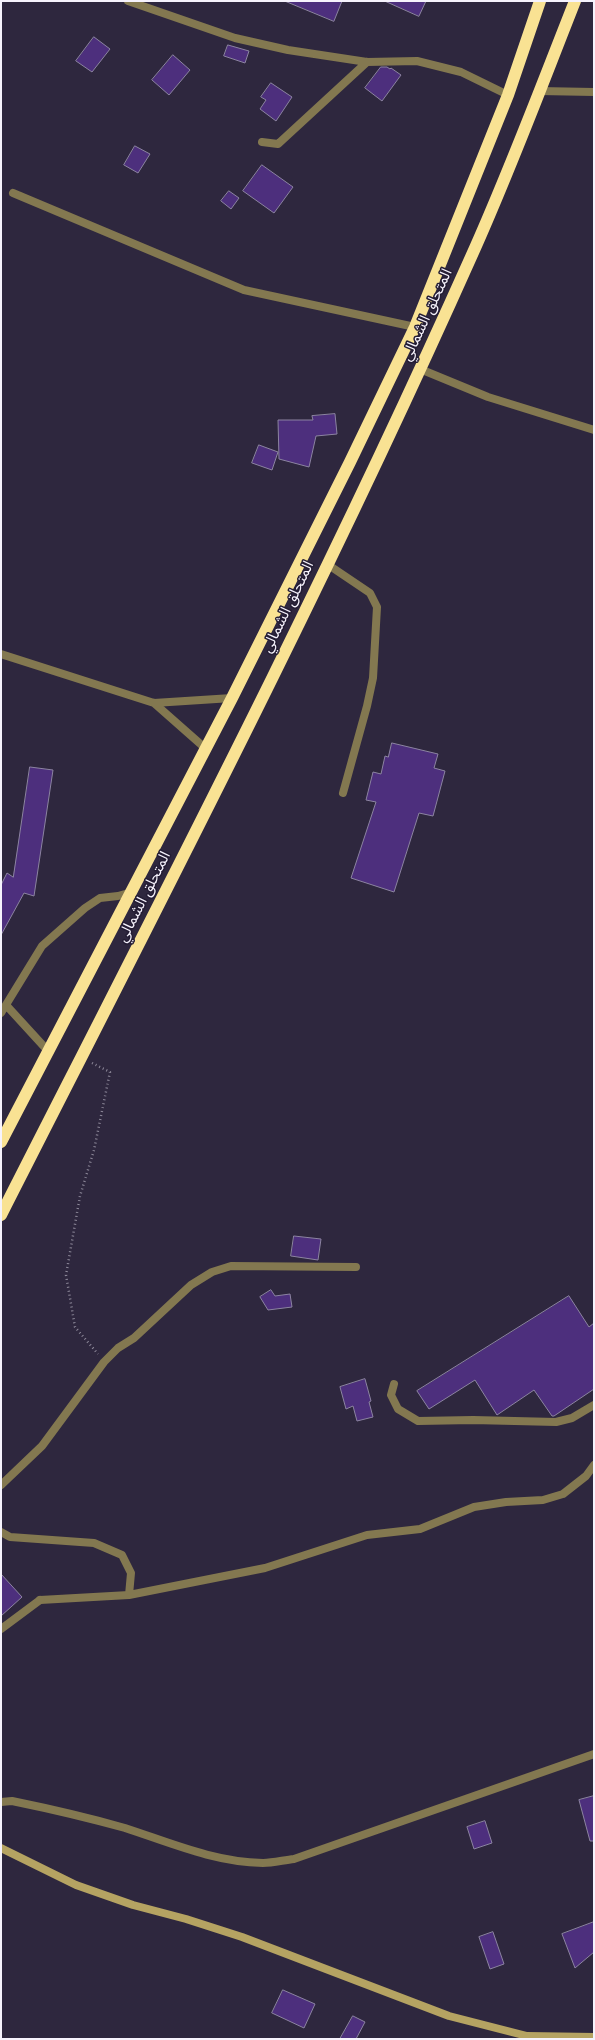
<!DOCTYPE html>
<meta charset="utf-8">
<style>
body{margin:0}
#map{position:relative;width:595px;height:2040px;overflow:hidden;background:#2e273e;font-family:Karla,sans-serif}
canvas{display:block}
.frame{position:absolute;inset:0;border:2px solid #f6f3fd;pointer-events:none}
</style>
<div id="map">
<canvas width="595" height="2040"></canvas>
<div class="frame"></div>
</div>
<script>
const ctx = document.querySelector('canvas').getContext('2d');
ctx.lineJoin = 'round';
function fillPath(path, color) {
  ctx.fillStyle = color;
  ctx.fill(path, 'evenodd');
}
function trace(path, color, width, dash) {
  ctx.strokeStyle = color;
  ctx.lineWidth = width;
  ctx.lineCap = dash ? 'butt' : 'round';
  ctx.setLineDash(dash || []);
  ctx.stroke(path);
}
function write(font, color, halo, rows, align = 'center') {
  ctx.font = font + ' Karla,"Noto Sans Arabic",sans-serif';
  ctx.lineWidth = 3;
  ctx.setLineDash([]);
  ctx.textBaseline = 'middle';
  ctx.strokeStyle = halo;
  ctx.fillStyle = color;
  for (const [text, x, y, turn = 0] of rows) {
    ctx.save();
    ctx.translate(x, y);
    ctx.rotate((+turn || 0) * Math.PI / 180);
    ctx.textAlign = isNaN(turn) ? turn : align;
    if (halo) ctx.strokeText(text, 0, 0);
    ctx.fillText(text, 0, 0);
    ctx.restore();
  }
}
const building = new Path2D(`
 M285,1H342L334,21Z
 M385,1H426L419,16Z
 M94,37L110,49L92,72L76,61Z
 M228,45L249,51L245,63L224,56Z
 M173,55L190,70L169,95L152,80Z
 M381,67H387L390,69L391,68L401,75L382,101L365,88Z
 M271,83L292,97L276,121L260,109L266,100L261,97Z
 M135,146L150,154L138,173L124,165Z
 M262,165L293,187L274,213L243,191Z
 M229,191L239,198L231,209L221,201Z
 M335,414L337,434L316,436L309,467L279,459L278,420H313L312,416Z
 M259,445L278,452L272,470L252,463Z
 M392,743L438,754L434,768L445,771L433,816L419,813L394,892L351,878L376,802L366,800L373,772L381,774L385,756L388,757Z
 M30,767L53,770L34,896L24,893L1,935V885L7,873L13,877Z
 M294,1236L321,1239L318,1260L291,1256Z
 M271,1290L275,1296L290,1294L292,1307L268,1310L260,1297Z
 M569,1296L589,1327L594,1323V1389L554,1416H552L534,1390L497,1415L475,1380L429,1409L417,1391Z
 M365,1379L371,1401L369,1402L373,1417L357,1421L353,1406L346,1409L340,1387Z
 M1,1574L22,1597L1,1616Z
 M594,1796V1841H590L579,1800Z
 M485,1821L492,1843L474,1849L467,1827Z
 M594,1922V1952L575,1968L562,1934Z
 M493,1932L504,1964L490,1969L479,1937Z
 M283,1990L315,2004L304,2028L272,2013Z
 M353,2016L365,2022L356,2039H340Z`);
fillPath(building, '#4d2f7d');
trace(building, '#8c84a1', 1);
trace(new Path2D(`
 M92,1063L110,1072L94,1150L80,1196L66,1275L75,1327L98,1354`), '#8d8899', 2.5, [1, 3]);
trace(new Path2D(`
 M128,1L235,38L288,50L367,62L417,61L461,72L508,95
 M262,142L278,144L367,62
 M13,193L244,290L415,327
 M420,369L488,397L594,430
 M327,564L370,593L377,607L373,678L367,706L343,793
 M1,654L154,703L232,698
 M154,703L205,748
 M6,1005L49,1052
 M1,1013L42,946L85,908L100,898L118,896L132,892
 M394,1384L391,1395L398,1409L418,1421L473,1420L556,1422L572,1418L594,1405
 M1,1485L42,1446L104,1362L118,1348L134,1338L191,1285L212,1272L231,1266L356,1267
 M1,1532L10,1537L94,1543L122,1555L131,1573L129,1595
 M40,1600L129,1595L265,1568L367,1535L420,1529L474,1507L506,1502L543,1500L563,1494L586,1476L594,1465`), '#837850', 8);
trace(new Path2D(`
 M539,91L594,92
 M1,1629L40,1600
 M1,1802L12,1801C51,1809 86,1817 125,1828C171,1843 214,1862 263,1863C273,1863 284,1860 294,1859L594,1754`), '#837850', 8);
trace(new Path2D(`
 M1,1848L76,1885L133,1905L186,1919L242,1937L449,2016L527,2036L594,2037`), '#b5a362', 8);
trace(new Path2D(`
 M1,1142L232,698L350,462L415,327L508,95L540,1
 M1,1215C162,898 326,582 471,257C509,173 541,87 575,1`), '#f9e293', 12);
write('15px', '#f6f3fd', '#241d34', [
 ["المتحلق الشمالي",427,315,-65],
 ["المتحلق الشمالي",288,607,-64],
 ["المتحلق الشمالي",144,897,-63]
]);
</script>
